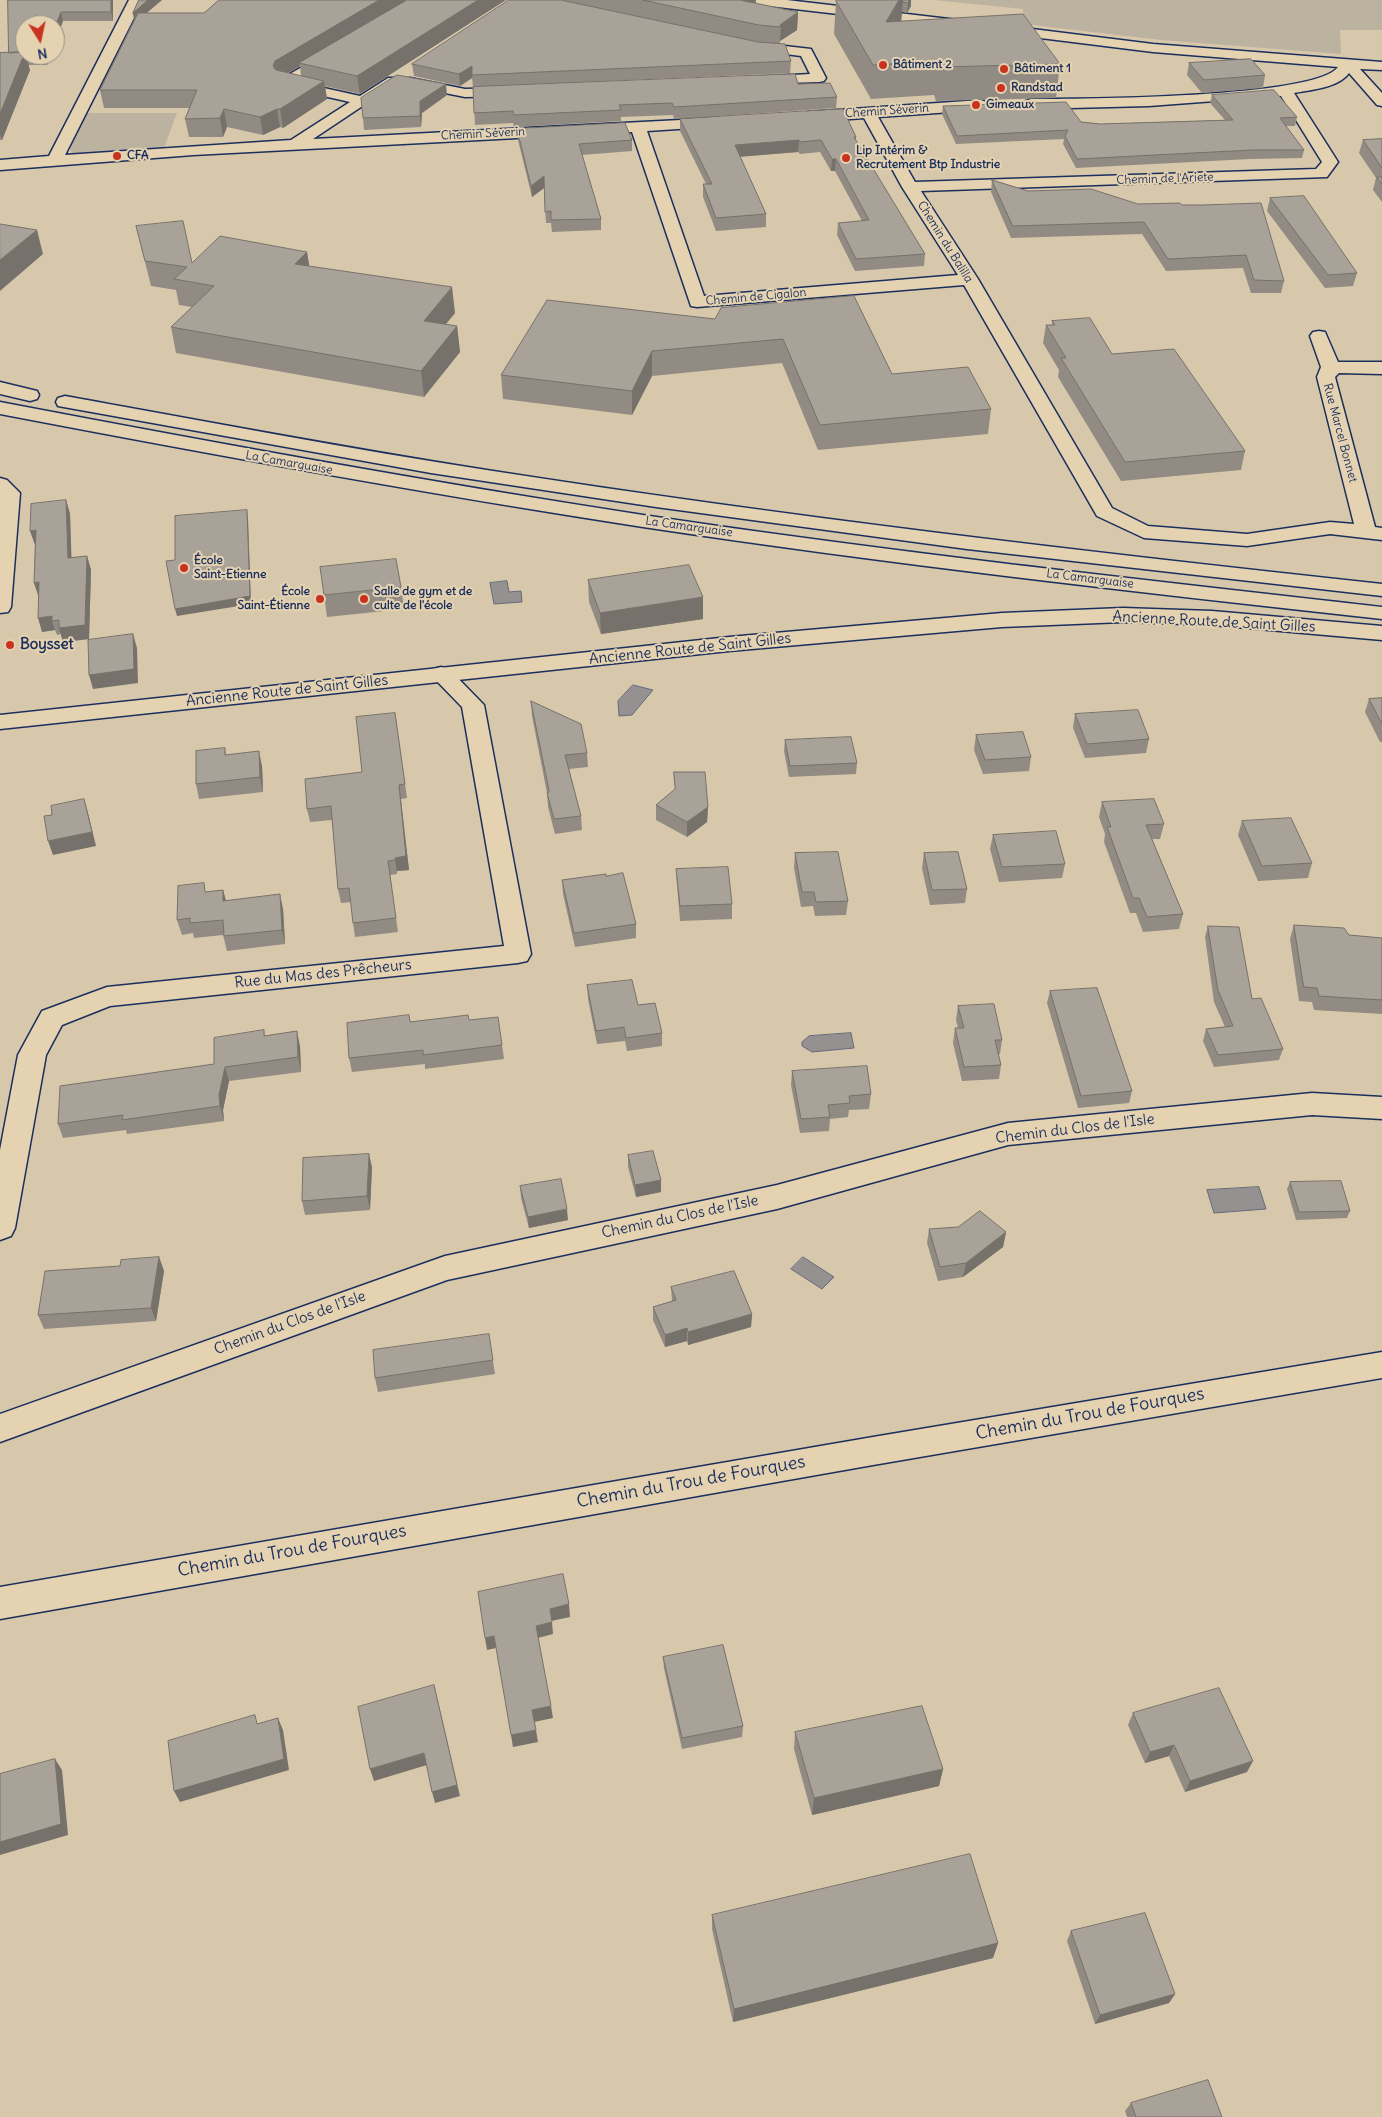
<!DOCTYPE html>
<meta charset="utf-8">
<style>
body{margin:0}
#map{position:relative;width:1382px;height:2117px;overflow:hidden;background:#d8c8ab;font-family:Delius,sans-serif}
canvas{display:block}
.north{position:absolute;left:15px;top:15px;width:50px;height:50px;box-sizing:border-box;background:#e4d2b0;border:1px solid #94918f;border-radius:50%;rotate:170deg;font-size:14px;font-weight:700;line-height:20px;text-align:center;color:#1b2f5e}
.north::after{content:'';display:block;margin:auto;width:18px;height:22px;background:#c8321e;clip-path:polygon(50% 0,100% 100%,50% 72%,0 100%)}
</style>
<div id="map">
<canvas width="1382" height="2117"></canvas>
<div class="north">N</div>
</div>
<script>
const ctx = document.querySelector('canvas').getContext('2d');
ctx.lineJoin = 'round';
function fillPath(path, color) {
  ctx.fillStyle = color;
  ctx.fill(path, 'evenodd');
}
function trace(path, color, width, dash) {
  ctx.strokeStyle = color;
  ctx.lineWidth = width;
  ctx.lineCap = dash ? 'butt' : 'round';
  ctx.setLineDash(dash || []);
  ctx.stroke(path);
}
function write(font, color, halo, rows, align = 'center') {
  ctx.font = font + ' Delius,sans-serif';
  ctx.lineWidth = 4;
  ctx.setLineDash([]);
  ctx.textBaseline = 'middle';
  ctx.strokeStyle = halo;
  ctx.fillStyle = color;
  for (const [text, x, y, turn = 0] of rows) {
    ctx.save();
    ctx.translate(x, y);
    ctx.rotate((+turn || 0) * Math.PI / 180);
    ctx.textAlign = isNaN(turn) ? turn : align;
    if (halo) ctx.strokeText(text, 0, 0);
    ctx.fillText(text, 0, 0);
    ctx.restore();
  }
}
fillPath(new Path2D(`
 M934,0H1382V30H1340L1341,54L1161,40L1024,24L1023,9Z
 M86,113H177L164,148L72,155L70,148Z`), '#bcb2a0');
const water = new Path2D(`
 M507,581L509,592L521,591L522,602L494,604L490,583Z
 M633,685L653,690L632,715L619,716L618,701Z
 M851,1033L854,1048L812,1052L802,1046V1042L809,1036Z
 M1259,1187L1266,1209L1214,1213L1207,1190Z
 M803,1257L834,1277L822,1289L791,1269Z`);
fillPath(water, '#959190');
trace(water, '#646a7c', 1);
const minor = new Path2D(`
 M129,0H143L65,155L291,140L350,102L279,86L277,83L279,80L334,49L339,50L341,53L339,56L297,82L360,96L388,78H398L400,81L313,139L719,118L724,120L727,123L724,126L647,131L704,296L958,275L902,187L864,118L809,122L804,120L801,117L804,114L809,112L981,100L986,102L989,105L986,108L981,110L878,117L915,182L1316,169L1322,162L1281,96L1149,106L1031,109L1026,107L1023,104L1026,101L1031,99C1078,99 1316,98 1338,67L1153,52L1000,33L993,29L995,26L1000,25L1153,44L1382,62V70L1360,69L1382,93V106L1377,105L1349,73C1338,88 1310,90 1294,93L1338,162L1327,177L921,191L978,279L1112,508L1148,526L1247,534L1330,522L1354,524L1317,377L1321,367L1310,336L1313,332L1319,331L1325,332L1338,362H1382V374L1339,373L1335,377L1375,527L1382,528V540L1330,534L1247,546L1144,538L1097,516L964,285L697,307L691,306L632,132L193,155L0,170V160L49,156Z
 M745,0H787L958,20L965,24L958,28L752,4Z
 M750,42L811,49L826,78L824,81L819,82L753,84L751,81L753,78L758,77L810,74L801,56L745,49L743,46L745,43Z
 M410,78L465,89L511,88L516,89L518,92L516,95L511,96L465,97L405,85L403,82L405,79Z
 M0,478L7,480L20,493L11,607L8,612L0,613Z
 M441,667L449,669L484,705L531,954L527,961L518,963L110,1006L62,1025L46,1055L15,1228L11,1236L0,1240V1150L18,1055L42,1011L107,987L504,946L462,707L430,674L433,669Z
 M1312,1093L1382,1097V1119L1312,1115L1008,1145L777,1209L447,1280L0,1442V1414L445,1256L777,1185L1008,1123Z
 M1382,1352V1378L873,1465L0,1619V1587L873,1437Z`);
const tertiary = new Path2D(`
 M1123,608L1212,611L1382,626V640L1212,625L1123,622L1002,627L729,651L0,729V715L729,637L1002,613Z`);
const trunk = new Path2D(`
 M0,382L37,391L39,395L37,399L30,401L0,394Z
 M65,396C208,422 350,449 493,471C788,517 1085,552 1382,584V596L967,549L656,507L431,473L58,406L56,402L58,398Z
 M0,402C214,443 428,482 643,515C889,552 1135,579 1382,607V619C1135,592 889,564 643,527C428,494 214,455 0,414Z`);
trace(minor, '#1b2f5e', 3);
trace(tertiary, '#1b2f5e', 3);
trace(trunk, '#1b2f5e', 3);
fillPath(minor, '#e4d2b0');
fillPath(tertiary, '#e4d2b0');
fillPath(trunk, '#e4d2b0');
fillPath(new Path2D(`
 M8,0H113V21H63L55,43V25L51,55L47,65H28L30,70L2,140H0V53H9Z
 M139,0H162L146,13H204L219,0H406L360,94L325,86L327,99L283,128L280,127L263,135L227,127L223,137H189L185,119L189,108H104L100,90L134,20L133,13ZM300,66L301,76L288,73L291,71Z
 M563,0H756L755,4L798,12L797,30L780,41V44L791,61L790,73L473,87L472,78L460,86L414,76L412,64Z
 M836,0H911V6L907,13L902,12L901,21L1060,64L1056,98L936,101L934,95L871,99L834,34L836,1Z
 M1189,63L1265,75L1263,88L1202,93L1187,75Z
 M798,84L837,97L836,108L674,119L673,115L621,117V121L514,127L513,123L475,125L473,87Z
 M447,95L422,113L421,127L364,130L363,118Z
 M1212,95L1297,117L1295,126H1286L1304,150L1302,158L1250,159L1076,168L1063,144L1064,139L956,144L942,114L943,106L1100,124L1225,120L1210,103Z
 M680,119L856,137V141L925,254L924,266L855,271L837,235L838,223L862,221L835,171H831L820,152L800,154L798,152L740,157L766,214V227L716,231L703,197V184H706L680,131Z
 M517,129L632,140V151L582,155L601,219V230L552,232L551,223H546L544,188L532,197L518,140Z
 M1382,139V202L1373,190L1376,178L1359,153L1363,140Z
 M992,180L1028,191L1138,204L1182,205L1284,281L1281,293H1251L1243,268L1166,271L1142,234L1011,238L991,192Z
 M1270,198L1357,273L1353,286L1325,288L1267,211Z
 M136,226L192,263L307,252L309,266L455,313L446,324L457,326L460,352L424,397L176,353L171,327L192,307L179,305L176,290L151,286Z
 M721,308L892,374L991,409L988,434L818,450L782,363L652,376L632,415L503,399L501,375L715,319Z
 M1052,321L1112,354L1245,451L1241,470L1121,481L1058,377L1059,370L1043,343L1046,325H1052Z
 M66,500L70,514L71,558L87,556L91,570L89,639L63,642L61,634L57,635L55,630L42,632L38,595L34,583L35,545Z
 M588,580L703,597V619L601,634L589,602Z
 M401,587L404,609L327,617L324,595Z
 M1382,698V742H1380L1365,712L1369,699Z
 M531,701L587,753L588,767L569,769L581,816L582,830L555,834L548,807L547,793L532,716Z
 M395,713L407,798L401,799L409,870L397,871V874L390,875L398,932L355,937L353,923L351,902L341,903L338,889L332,820L310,822L307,809L362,772Z
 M1075,714L1149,739L1146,753L1085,758L1073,728Z
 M976,735L1031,757L1029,771L983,774L974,750Z
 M785,740L857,763L856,774L789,777L784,751Z
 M225,748L226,755L262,766L263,792L199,799L196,784Z
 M674,772L708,807L707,822L687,837L656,820V805L675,790Z
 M1102,802L1164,824L1160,839H1152L1183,914L1179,929L1143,932L1136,913H1130L1104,842L1105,834L1099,817Z
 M1242,821L1312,863L1308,878L1258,881L1238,835Z
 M993,835L1065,864L1062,878L999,882L990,849Z
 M795,853L848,901L846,915L815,916L813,906L801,907L794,868Z
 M924,853L967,889L965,903L930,905L922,868Z
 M676,869L732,904V919L680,921L677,884Z
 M606,876L636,924V938L575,947L563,894L562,880Z
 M223,890L226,901L283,909L285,944L227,951L223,935L194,938L193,933L182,935L177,920L206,892Z
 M1294,925L1349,935L1382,938V1014L1314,1010L1312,1002L1299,1001L1290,939Z
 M1208,926L1252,999L1283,1049L1279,1060L1214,1067L1203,1041L1206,1029L1225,1027L1214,1002L1205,937Z
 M587,985L638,1005L662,1033V1046L627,1051L625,1041L597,1044L588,999Z
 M1050,991L1132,1091L1129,1103L1078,1108L1047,1003Z
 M958,1006L1002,1040L1000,1054H998L1001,1065L999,1079L962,1081L953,1043L955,1028H958L956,1020Z
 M469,1020L502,1045L504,1059L425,1069V1064L352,1072L349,1058L410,1022Z
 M264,1030L265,1036L300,1046L301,1072L229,1081L223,1110L224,1121L127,1134L126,1130L63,1138L58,1124L214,1064Z
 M792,1071L871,1094L869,1109L849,1110L848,1117L830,1119L829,1131L800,1133L791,1085Z
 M628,1155L661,1180V1192L636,1197L628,1167Z
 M372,1167L370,1210L305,1215L302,1201Z
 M1290,1182L1350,1211L1347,1218L1296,1220L1287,1189Z
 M520,1186L568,1220L529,1228L521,1198Z
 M929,1229L1006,1232L1003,1247L963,1277L938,1281L927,1243Z
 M159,1257L164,1271L156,1321L44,1329L38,1315L120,1266Z
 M671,1287L752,1314L751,1327L688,1345L687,1341L665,1347L653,1320V1307L672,1301Z
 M489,1334L495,1374L378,1392L375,1378Z
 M663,1657L743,1726L742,1737L682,1749L664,1668Z
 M1133,1713L1247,1772L1185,1792L1169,1756L1145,1763L1128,1725Z
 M795,1732L943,1769L939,1786L812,1815L794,1749Z
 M712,1915L998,1943L993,1958L733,2022L712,1929Z
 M1071,1931L1175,1994L1169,2003L1095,2024L1067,1941Z
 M1131,2103L1222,2117H1127L1125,2111Z`), '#918b83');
fillPath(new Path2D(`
 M111,0H113V21L111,12Z
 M148,0H162L135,23L133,13Z
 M379,0H406L403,5L299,63L300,66L277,79L273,66L275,61Z
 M478,0H506L360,94L357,76Z
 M740,0H756L755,6L740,18Z
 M899,0H903L901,24L886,22Z
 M909,0H911V6L907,13L908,3Z
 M61,12L63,21L55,43V27Z
 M798,12L797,30L780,41L781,27L780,25Z
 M25,52V55H26L30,70L2,140L0,134V114Z
 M45,55H51L47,65Z
 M472,66V78L460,86L459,74Z
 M324,81L327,99L283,128L280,109Z
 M446,84L447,95L422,113L421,127L420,116V101Z
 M224,109L227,127L223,137L220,118Z
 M277,109L280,127L263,135L260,117Z
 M799,140L798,152L734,157L735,145Z
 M832,159H836L835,171H831Z
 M544,176V188L532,197L531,186Z
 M37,230L43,254L0,291V260Z
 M307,252L311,277L295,264Z
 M452,287L455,313L427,347L424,321Z
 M457,326L460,352L424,397L421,371Z
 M652,351V376L632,415V391Z
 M66,500L70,514L72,572L68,558Z
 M247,510L248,518L251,604L177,616L175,609Z
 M36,530L40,544L35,545L30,531Z
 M87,556L91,570L89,639L63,642L59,628Z
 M39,582V597L34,583Z
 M703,597V619L601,634L600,613Z
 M52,616V621L55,630L42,632L38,618Z
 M133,634L137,648L138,683L93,689L89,675Z
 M259,751L262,766L263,792L260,777Z
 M399,785L409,870L397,871V874L395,858Z
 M84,799L88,813L96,846L53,855L48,841Z
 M708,807L707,822L687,837V822Z
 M223,890L227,905L223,901Z
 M280,894L283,909L285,944L282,930Z
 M297,1031L300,1046L301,1072L298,1057Z
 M225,1067L229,1081L223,1110L224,1121L220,1106L219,1095Z
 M369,1154L372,1167L370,1210L367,1196Z
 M661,1180V1192L636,1197L635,1185Z
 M567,1209L568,1220L529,1228L528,1217Z
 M1006,1232L1003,1247L963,1277L966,1263Z
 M159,1257L164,1271L156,1321L151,1308Z
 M752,1314L751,1327L688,1345V1332Z
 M687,1328V1341L665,1347V1335Z
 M569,1604L570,1617L551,1621L550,1609Z
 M552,1622L553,1634L538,1638L536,1626Z
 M494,1636L496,1648L487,1650L485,1638Z
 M434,1685L460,1796L435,1803L432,1792Z
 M551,1706L553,1718L534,1722L532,1710Z
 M278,1718L283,1730L289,1770L180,1802L174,1791Z
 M536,1730L538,1742L513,1747L511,1735Z
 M1174,1745L1169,1756L1145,1763L1150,1752Z
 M424,1753L427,1765L374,1781L370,1769Z
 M55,1759L62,1770L68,1835L0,1855V1842Z
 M1253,1761L1247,1772L1185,1792L1190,1781Z
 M943,1769L939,1786L812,1815L814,1798Z
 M998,1943L993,1958L733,2022L734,2009Z
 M1175,1994L1169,2003L1095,2024L1100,2015Z`), '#76716a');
const building = new Path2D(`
 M8,0H111V12H61L55,27V25H25V52L9,53Z
 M139,0H148L133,13Z
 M219,0H379L275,61L273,66L276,70L324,81L280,109H277L260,117L224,109L220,118L185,119L197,90H100L138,13H204Z
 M407,0H478L357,76L299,63Z
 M509,0H561L758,42L785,44L791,61L472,75V66L459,74L412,64Z
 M643,0H740L798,12L780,25L781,27L759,25Z
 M836,0H899L886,22L1023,14L1060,64L939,67L937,61L873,65L836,1Z
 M903,0H909L908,3L903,2Z
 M25,52L0,114V53Z
 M1251,59L1265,75L1204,80L1189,63Z
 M795,74L798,84L830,83L837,97L674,107L672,103L619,105L621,110L514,115L513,111L474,113L473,87Z
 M397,75L446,84L420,101V116L363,118L361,98Z
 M1274,90L1297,117L1280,118L1304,150H1252L1077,159L1065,136L1068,130L957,136L943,106L1066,102L1081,122L1100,124L1233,120L1212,95Z
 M843,109L856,137H854L925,254L856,259L838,223L869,220L836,159H832L821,140L800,142L799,140L735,145L766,214L716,218L703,184H712L680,119Z
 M625,123L632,140L579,144L601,219L551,220V211L545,212L544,176L531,186L517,129Z
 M1382,139V168L1363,140Z
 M1377,177H1382V184Z
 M992,180L1028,191L1091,189L1138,204L1180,203L1182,205H1202L1261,203L1284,281L1254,280L1246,255L1168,259L1144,222L1013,226Z
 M1304,196L1357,273L1328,275L1270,198Z
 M183,221L192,263L220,236L307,252L295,264L452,287L424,321L457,326L421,371L171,327L214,286L174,279L187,267L145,261L136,226Z
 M0,224L37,230L0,260Z
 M854,296L892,374L968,367L991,409L820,425L783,339L652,351L632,391L501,375L547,300L715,319L721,308Z
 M1090,318L1112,354L1174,349L1245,451L1125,462L1061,358H1066L1046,325H1055L1052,321Z
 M66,500L68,558L87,556L85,625L59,628V620L52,621V616L38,618L39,582L34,583L36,530L30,531L31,504Z
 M247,510L250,596L175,609L166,561L175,560V516Z
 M396,559L401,587L324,595L320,567Z
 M689,565L703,597L600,613L588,580Z
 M133,634L134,669L89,675L88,640Z
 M1382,698V724L1369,699Z
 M531,701L581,724L587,753L565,755L581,816L554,819L547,793L549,792Z
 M1138,710L1149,739L1087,744L1075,714Z
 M395,713L405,784L399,785L406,856L395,858V860L388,861L396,918L353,923L349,888L338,889L331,806L307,809L305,779L362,772L356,717Z
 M1023,732L1031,757L985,760L976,735Z
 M851,737L857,763L790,766L785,740Z
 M225,748V755L259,751L260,777L196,784V751Z
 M674,772H705L708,807L687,822L656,805L675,789Z
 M84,799L92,832L48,841L44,816L52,815L51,806Z
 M1154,799L1164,824L1146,825L1183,914L1147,917L1139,898H1133L1107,827H1111L1102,802Z
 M1291,818L1312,863L1262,866L1242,821Z
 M1056,831L1065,864L1002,867L993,835Z
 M838,852L848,901L816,902L814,892H802L795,853Z
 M958,852L967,889L932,890L924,853Z
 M728,867L732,904L680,906L676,869Z
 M623,873L636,924L574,933L562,880L606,874V876Z
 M204,883L205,892L223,890V901L280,894L282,930L224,936L223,920L190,923V918L177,920L178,886Z
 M1294,925L1344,928L1349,935L1382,938V1000L1319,996L1317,988L1304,987Z
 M1208,926L1239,927L1252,999L1261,998L1283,1049L1218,1055L1206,1029L1233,1026L1218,990Z
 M632,980L638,1005L655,1003L662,1033L626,1038L624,1027L596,1031L587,985Z
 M1097,988L1132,1091L1081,1096L1050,991Z
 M994,1004L1002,1040H995L1001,1065L964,1067L955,1028H964L958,1006Z
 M409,1015L410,1022L468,1015L469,1020L498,1017L502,1045L423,1055V1050L349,1058L347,1023Z
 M264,1030V1036L297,1031L298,1057L225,1067L219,1095L220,1106L122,1120L123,1115L58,1124L60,1086L214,1064V1038Z
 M867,1066L871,1094L849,1096L850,1103L828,1105L830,1117L801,1119L792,1071Z
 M653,1151L661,1180L635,1185L628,1155Z
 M369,1154L367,1196L302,1201L303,1158Z
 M561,1179L567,1209L528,1217L520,1186Z
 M1341,1181L1350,1211L1299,1212L1290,1182Z
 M980,1211L1006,1232L966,1263L940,1267L929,1229L958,1227Z
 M159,1257L151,1308L38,1315L45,1271L120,1266L121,1260Z
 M734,1271L752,1314L688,1332L687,1328L665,1335L653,1307L676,1300L671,1287Z
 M489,1334L493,1360L375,1378L373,1350Z
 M563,1574L569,1604L550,1609L552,1622L536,1626L551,1706L532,1710L536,1730L511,1735L494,1636L485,1638L478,1592Z
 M723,1645L743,1726L682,1738L663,1657Z
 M434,1685L457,1785L432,1792L424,1753L370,1769L358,1707Z
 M1219,1688L1253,1761L1190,1781L1174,1745L1150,1752L1133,1713Z
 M922,1706L943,1769L814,1798L795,1732Z
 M255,1715L257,1724L278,1718L284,1759L174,1791L168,1741Z
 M55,1759L61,1824L0,1842V1774Z
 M970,1854L998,1943L734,2009L712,1915Z
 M1145,1913L1175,1994L1100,2015L1071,1931Z
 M1208,2080L1222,2117H1136L1131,2103Z`);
fillPath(building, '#a9a298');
trace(building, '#76716a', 1);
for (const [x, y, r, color] of [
 [883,65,5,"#c8321e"],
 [1004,69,5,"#c8321e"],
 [1001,88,5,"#c8321e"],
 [976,105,5,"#c8321e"],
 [117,156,5,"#c8321e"],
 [846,158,5,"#c8321e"],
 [184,568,5,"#c8321e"],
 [320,599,5,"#c8321e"],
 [364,599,5,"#c8321e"],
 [10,645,5,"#c8321e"]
]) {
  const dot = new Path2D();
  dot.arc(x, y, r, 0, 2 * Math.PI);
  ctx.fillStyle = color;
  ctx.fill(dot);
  trace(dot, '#e4d2b0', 2);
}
write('bold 12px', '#1b2f5e', '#e4d2b0', [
 ["Bâtiment 2",893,65],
 ["Bâtiment 1",1014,69],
 ["Randstad",1011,88],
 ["Gimeaux",986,105],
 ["Lip Intérim &",856,151],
 ["Recrutement Btp Industrie",856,165],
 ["CFA",127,156],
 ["École",194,561],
 ["Saint-Etienne",194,575],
 ["École",310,592,"right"],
 ["Saint-Étienne",310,606,"right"],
 ["Salle de gym et de",374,592],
 ["culte de l'école",374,606]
], 'left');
write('12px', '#1b2f5e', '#e4d2b0', [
 ["Chemin Séverin",887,111,-4],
 ["Chemin Séverin",483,134,-3],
 ["Chemin de l'Ariete",1165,179,-2],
 ["Chemin du Balilla",945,242,58],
 ["Chemin de Cigalon",756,297,-5],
 ["Rue Marcel Bonnet",1340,433,75],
 ["La Camarguaise",289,463,10],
 ["La Camarguaise",689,527,8],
 ["La Camarguaise",1090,579,7]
]);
write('15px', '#1b2f5e', '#e4d2b0', [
 ["Ancienne Route de Saint Gilles",1214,622,3],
 ["Ancienne Route de Saint Gilles",690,649,-6],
 ["Ancienne Route de Saint Gilles",287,691,-6],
 ["Rue du Mas des Prêcheurs",323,974,-6],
 ["Chemin du Clos de l'Isle",1075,1129,-7],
 ["Chemin du Clos de l'Isle",680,1217,-12],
 ["Chemin du Clos de l'Isle",290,1323,-20]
]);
write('bold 15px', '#1b2f5e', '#e4d2b0', [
 ["Boysset",20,645]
], 'left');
write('18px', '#1b2f5e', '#e4d2b0', [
 ["Chemin du Trou de Fourques",1090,1414,-10],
 ["Chemin du Trou de Fourques",691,1482,-10],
 ["Chemin du Trou de Fourques",292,1551,-10]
]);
</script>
